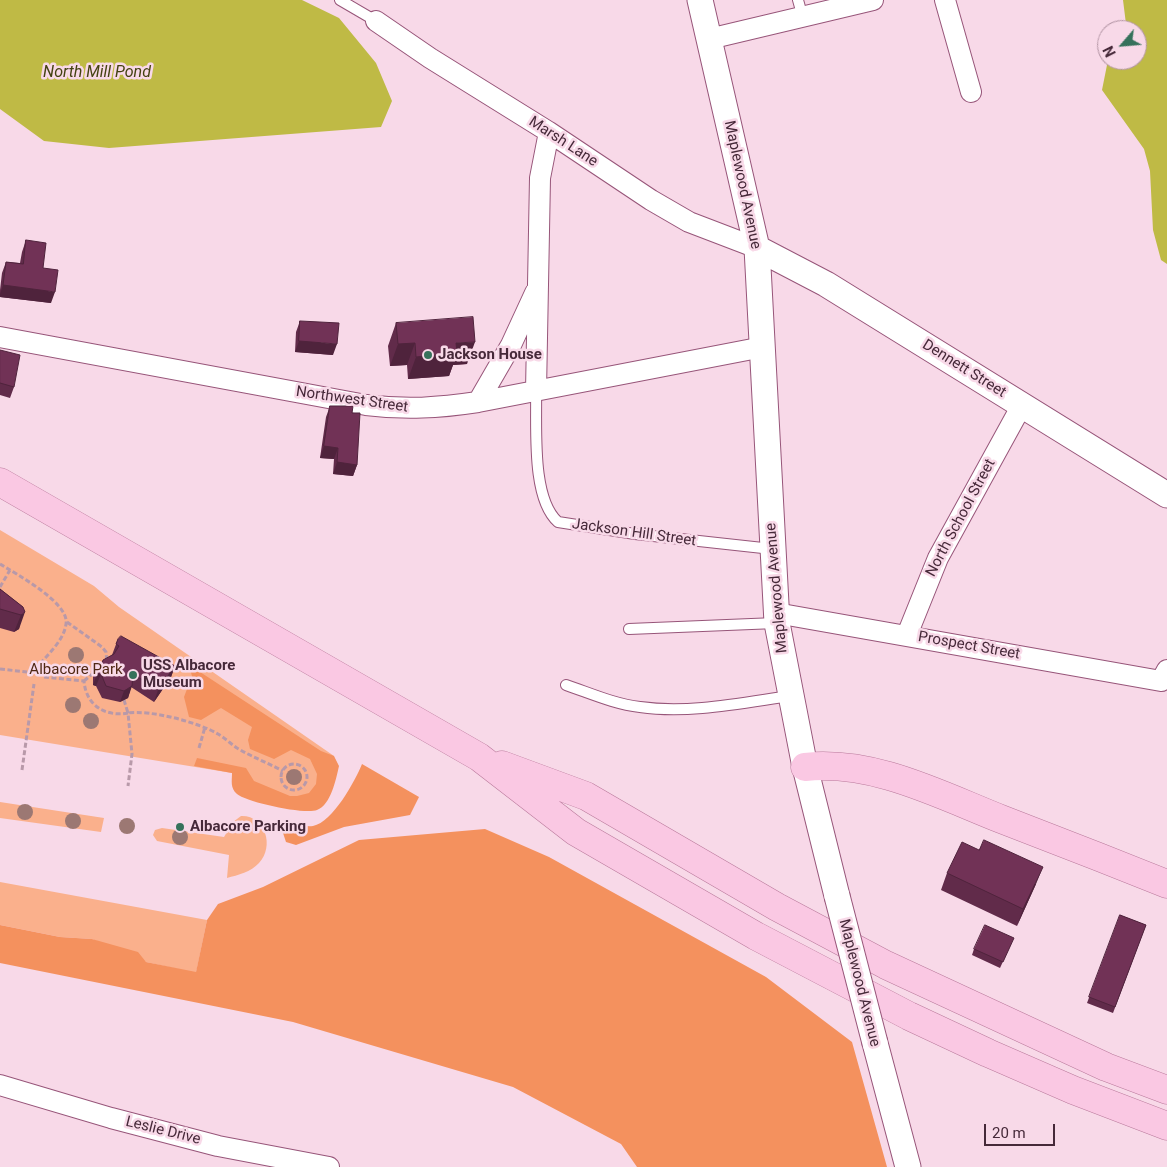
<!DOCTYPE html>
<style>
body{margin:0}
#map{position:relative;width:1167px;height:1167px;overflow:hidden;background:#f8d9e8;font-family:Roboto,sans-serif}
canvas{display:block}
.north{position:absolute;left:1097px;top:20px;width:50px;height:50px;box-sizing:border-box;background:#f8d9e8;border:1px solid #b193a2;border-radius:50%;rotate:243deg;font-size:14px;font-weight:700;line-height:20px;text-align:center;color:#462939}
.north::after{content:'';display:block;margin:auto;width:18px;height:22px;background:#36715b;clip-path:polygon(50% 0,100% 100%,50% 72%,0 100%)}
.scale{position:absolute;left:984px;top:1124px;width:71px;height:22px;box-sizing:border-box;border:2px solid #462939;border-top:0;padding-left:6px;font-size:15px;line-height:18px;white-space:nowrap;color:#462939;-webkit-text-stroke:4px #f8d9e8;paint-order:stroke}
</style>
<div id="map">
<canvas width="1167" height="1167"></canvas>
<div class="north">N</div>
<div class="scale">20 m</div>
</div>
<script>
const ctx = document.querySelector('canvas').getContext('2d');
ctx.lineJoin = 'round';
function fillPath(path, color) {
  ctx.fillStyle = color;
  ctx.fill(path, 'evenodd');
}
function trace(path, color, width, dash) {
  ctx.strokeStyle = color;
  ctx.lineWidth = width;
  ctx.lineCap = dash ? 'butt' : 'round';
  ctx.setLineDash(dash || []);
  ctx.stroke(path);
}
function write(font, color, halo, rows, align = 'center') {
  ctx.font = font + ' Roboto,sans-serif';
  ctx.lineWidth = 5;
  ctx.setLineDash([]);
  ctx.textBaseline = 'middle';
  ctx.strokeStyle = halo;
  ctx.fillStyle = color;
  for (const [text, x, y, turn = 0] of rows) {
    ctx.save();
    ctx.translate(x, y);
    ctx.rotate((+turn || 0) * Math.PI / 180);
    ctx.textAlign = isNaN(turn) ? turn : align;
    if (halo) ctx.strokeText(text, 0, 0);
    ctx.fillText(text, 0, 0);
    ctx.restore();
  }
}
fillPath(new Path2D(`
 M0,530L94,586L119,607L334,756L316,810L232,773L0,735Z
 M0,802L104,818L101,832L0,818Z
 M241,816C265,815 275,846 259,863C251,872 238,875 227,878L229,855L157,841L153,835L155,830L162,828L224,837L233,822Z
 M0,882L207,920L196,973L146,962L92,939L60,937L0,925Z`), '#fab08c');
fillPath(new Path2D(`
 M189,666L197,670L321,751L334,756L339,766C336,779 331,805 317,810C305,815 246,802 237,794C230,788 232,781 232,773L194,766L197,758L246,768L254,781L290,796H297L309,793L316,784L317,774L310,759L291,750L274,759L250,749L248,740L252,727L221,708L201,720L189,717L184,697L192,676Z
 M362,764L419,797L410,815L344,827L296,845L286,842L283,833L290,826C297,824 305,827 313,826C333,822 355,781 362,764Z
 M485,829L549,857L766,977L852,1042L887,1167H637L621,1144L513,1087L293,1022L0,963V925L60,937L92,939L138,952L146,962L196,972L207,920L218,904L263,887L359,840Z`), '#f4915e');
fillPath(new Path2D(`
 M0,0H302L339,18L376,63L392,101L381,127L109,148L44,141L0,109Z
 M1123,0H1167V264L1161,260L1153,230L1150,171L1144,149L1102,90L1108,60H1137V30H1121L1126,24Z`), '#bfba45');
const service = new Path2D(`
 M340,0L376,21
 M798,0L803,18
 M536,391C537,427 531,498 558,522L635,534L772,549
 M629,629L776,623
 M566,685C590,693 614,704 640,707C689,714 741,703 790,696`);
const minor = new Path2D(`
 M945,0L971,92
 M376,21L430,58L549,132L651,200L689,222L757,248
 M709,39L873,0
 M0,337L366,405C406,410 438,408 478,402L763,347
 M536,391L540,178L549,132
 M478,402L511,345L535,293
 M776,613L1161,681L1167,670
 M907,635L938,558L1022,405
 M0,1085L111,1118L218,1146L329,1167`);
const tertiary = new Path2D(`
 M700,0L757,248L777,623L805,767L837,896
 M757,248L826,284L1167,495
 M875,1043L908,1167`);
const primary = new Path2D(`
 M0,482L479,757L576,832L756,936L909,1016L988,1053L1073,1090L1167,1126
 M502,765L586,796L777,907L886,965L1106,1067L1167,1090
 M805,767C874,760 938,794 1001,819C1056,840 1112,862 1167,884`);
trace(service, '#975579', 12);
trace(minor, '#975579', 22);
trace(tertiary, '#975579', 27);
trace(primary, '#b9799b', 29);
trace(new Path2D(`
 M0,564C16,574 70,603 66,624C64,640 49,653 39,665
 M0,587L10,570
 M67,622L102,647L106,652L107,662
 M0,669L27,672
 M44,677L84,681C86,706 106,717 128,713L132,754L128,786
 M84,681L98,669
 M124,700L128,713C152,710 197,722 218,734C225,738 231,744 237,748C252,757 268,763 283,771
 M199,748L205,727
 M281 777a13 13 0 1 1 26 0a13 13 0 1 1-26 0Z
 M22,770L34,684`), '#b899a9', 3, [5, 2.5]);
trace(service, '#fff', 10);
trace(minor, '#fff', 20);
trace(tertiary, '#fff', 25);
trace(primary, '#fac8e3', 28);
const tertiaryBridge = new Path2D(`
 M837,896L875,1043`);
trace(tertiaryBridge, '#975579', 27, []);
trace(tertiaryBridge, '#fff', 25);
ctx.fillStyle = '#9c7873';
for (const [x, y] of [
 [76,655],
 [73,705],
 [91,721],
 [294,777],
 [25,812],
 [73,821],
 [127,826],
 [180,837]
]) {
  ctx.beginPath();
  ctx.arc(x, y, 8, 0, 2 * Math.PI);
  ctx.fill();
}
fillPath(new Path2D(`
 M26,240L43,268L51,303L0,297V290L2,273L6,262L20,263L22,252Z
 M300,321L333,355L295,352L296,332Z
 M396,323L467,364L453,365L449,376L408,379L407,365L390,366L388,346Z
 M0,350L14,387L10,398L0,395Z
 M330,406L352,413L357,465L353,476L333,474L334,459L320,458L326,417Z
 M0,589L23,607L19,629L14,632L0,628Z
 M118,639L175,666L171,677L154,702L131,687L128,698L120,702L102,698L96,686L93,685V677L97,666H101L112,655Z
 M947,873L1036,884L1017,926L941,890Z
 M1120,915L1146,925L1113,1013L1087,1003Z
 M1011,944L1000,968L972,955L974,949Z`), '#612b4a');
fillPath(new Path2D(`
 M3,285L55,292L51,303L0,297V294Z
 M299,341L337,344L333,355L295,352Z
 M475,342L467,364L453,365L449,376L408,379L416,357L456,343Z
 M415,343L407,365L390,366L398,344Z
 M324,446L338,448L334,459L320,458Z
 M337,462L357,465L353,476L333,474Z
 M25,612L19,629L14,632L21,615Z
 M175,666L171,677L154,702L158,690Z
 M97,674H101L96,686L93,685Z
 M132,686L128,698L120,702L124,691Z
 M1043,867L1036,884L1017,926L1023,909Z`), '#4f233c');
const building = new Path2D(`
 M26,240L46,243L43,268L58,270L55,292L3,285L6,262L23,264Z
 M473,317L475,342L456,343L457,353L416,357L415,343L398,344L396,323Z
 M300,321L339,323L337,344L299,341Z
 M0,350L20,355L14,387L0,383Z
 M330,406H353L352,413H360L357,465L337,462L338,448L324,446Z
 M0,589L23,607L25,612L21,615L0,609Z
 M121,636L175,666L158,690L133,674L132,686L124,691L106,686L101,674H97V666H101L103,660L114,654L119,646L116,644L118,639Z
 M984,840L1043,867L1023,909L947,873L962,842L979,850Z
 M1120,915L1146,925L1115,1007L1089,997Z
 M985,925L1014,938L1003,962L974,949Z`);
fillPath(building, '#713256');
trace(building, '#4f233c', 1);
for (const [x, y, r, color] of [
 [428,355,5,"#36715b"],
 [133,675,5,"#36715b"],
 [180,827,5,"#36715b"]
]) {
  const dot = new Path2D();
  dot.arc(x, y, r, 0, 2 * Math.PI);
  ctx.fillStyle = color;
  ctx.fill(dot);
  trace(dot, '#f8d9e8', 2);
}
write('15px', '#462939', '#f8d9e8', [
 ["Marsh Lane",563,142,33],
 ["Maplewood Avenue",742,185,78],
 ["Dennett Street",964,369,32],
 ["Northwest Street",352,400,8],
 ["North School Street",961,518,-62],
 ["Jackson Hill Street",634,533,8],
 ["Maplewood Avenue",777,588,-95],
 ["Prospect Street",969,646,10],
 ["Maplewood Avenue",859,983,76],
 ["Leslie Drive",163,1131,14]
]);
write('bold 15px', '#462939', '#f8d9e8', [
 ["Jackson House",438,355],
 ["USS Albacore",143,666],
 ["Museum",143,683],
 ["Albacore Parking",190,827]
], 'left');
write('15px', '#502814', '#f8d9e8', [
 ["Albacore Park",76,670]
]);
write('italic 16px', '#444212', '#f8d9e8', [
 ["North Mill Pond",97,73]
]);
</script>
